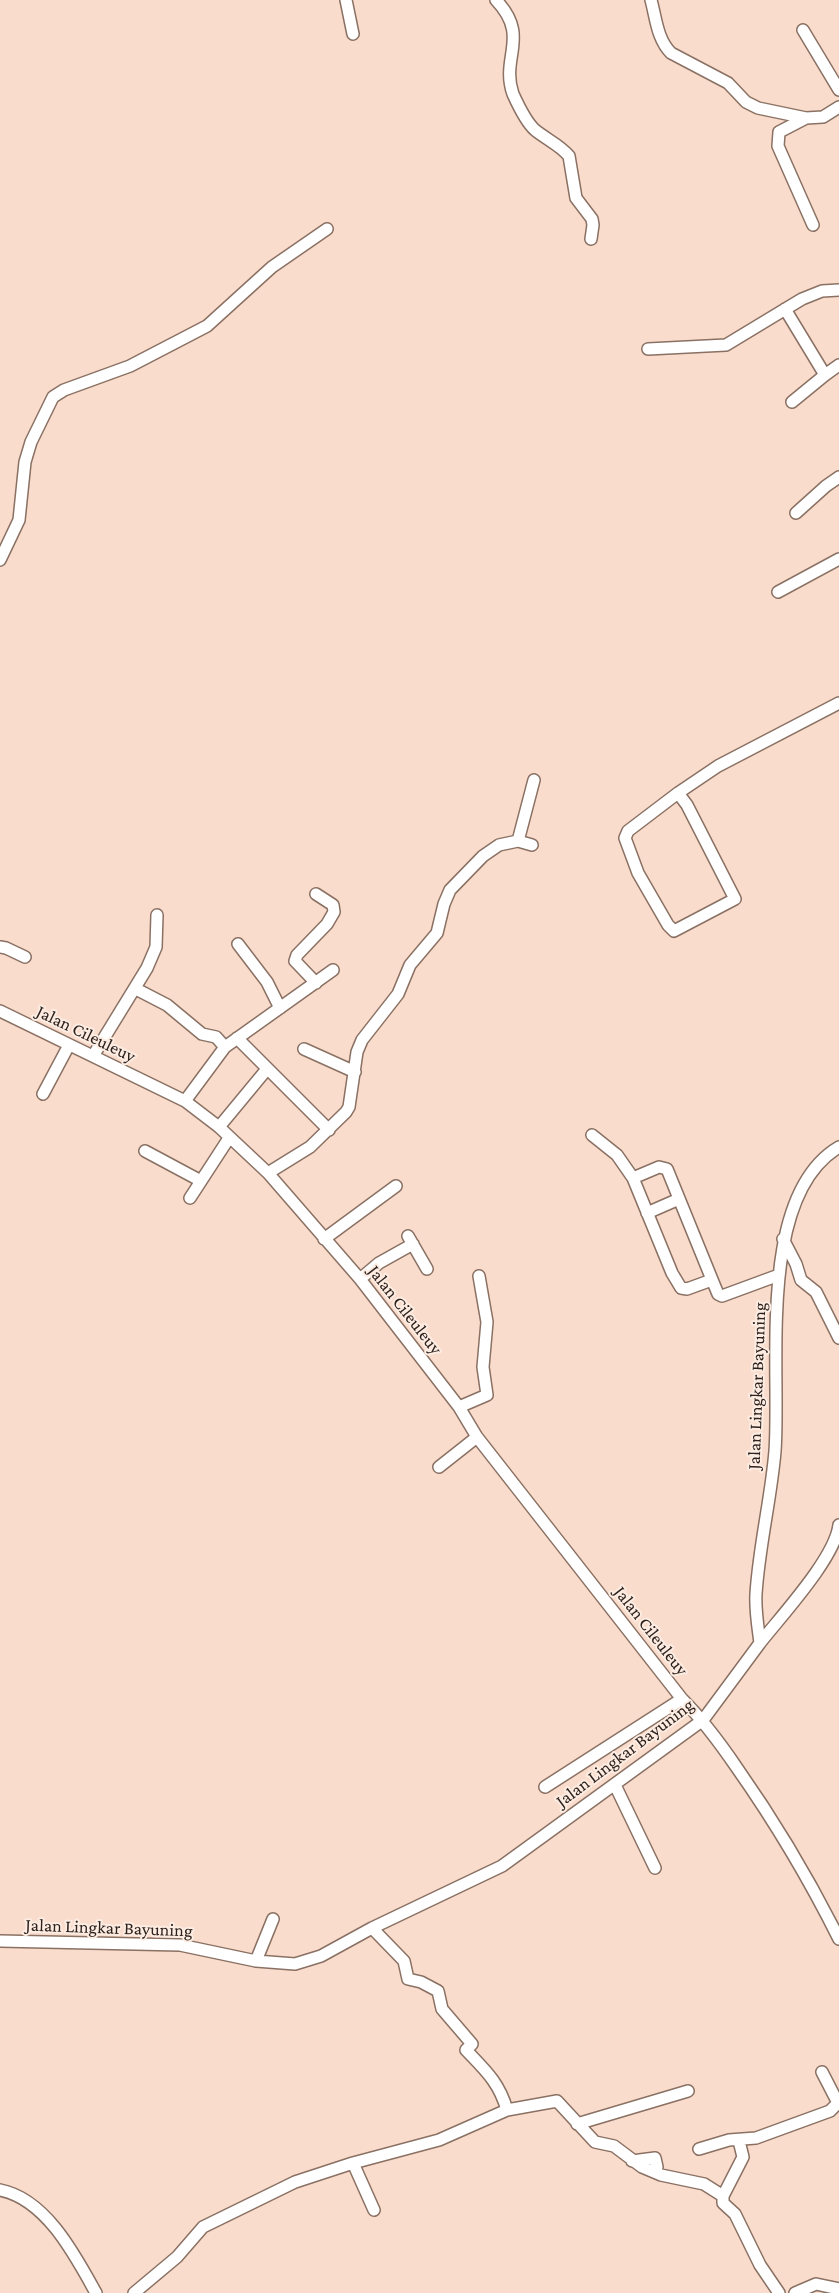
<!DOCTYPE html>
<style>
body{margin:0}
canvas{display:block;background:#f9dccc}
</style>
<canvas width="839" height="2293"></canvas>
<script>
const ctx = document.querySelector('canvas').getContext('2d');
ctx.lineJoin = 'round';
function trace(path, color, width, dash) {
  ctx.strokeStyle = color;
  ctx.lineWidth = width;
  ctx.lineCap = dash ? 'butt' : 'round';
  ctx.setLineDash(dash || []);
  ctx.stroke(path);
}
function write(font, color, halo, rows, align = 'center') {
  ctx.font = font + ' "Crimson Pro",serif';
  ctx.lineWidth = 4;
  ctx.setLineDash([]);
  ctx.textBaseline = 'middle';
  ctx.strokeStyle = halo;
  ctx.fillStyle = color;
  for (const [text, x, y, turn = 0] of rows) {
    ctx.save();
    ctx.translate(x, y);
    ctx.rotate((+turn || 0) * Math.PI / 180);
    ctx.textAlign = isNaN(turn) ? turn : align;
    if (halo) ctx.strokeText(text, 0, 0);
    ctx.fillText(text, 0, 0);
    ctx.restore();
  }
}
const minor = new Path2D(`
 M346,0L353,34
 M496,0C531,37 500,57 513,94C518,105 526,122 535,130C546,139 560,145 569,156L576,198L592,219L593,225L591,239
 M651,0C656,18 657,39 671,53L728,83L746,102L758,108L806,118L823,117L839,107
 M803,30L839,90
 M806,118L779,132L778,146L813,225
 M785,309L825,375L839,365
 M648,349L726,345L802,299L822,291L839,290
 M792,402L825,375
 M796,513L826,486L839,477
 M0,560L19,520L25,462L31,442L53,397L64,390L130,366L207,326L272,267L327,229
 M778,592L839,559
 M678,793L628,831L625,838L638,873L668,925L674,931L735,899L687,805L678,793L718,766L839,703
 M518,841L534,780
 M238,944L267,982L280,1008
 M0,947L6,948L25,957
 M316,983L295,961L297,955L327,924L334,912L333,905L316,894
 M136,989L167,1005L202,1034L216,1037L225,1047
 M0,1011L185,1101L219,1127L268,1173L360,1279L459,1407L477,1437L682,1699C703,1720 720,1743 737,1768C775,1822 809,1879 839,1939
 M237,1038L329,1130
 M304,1049L355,1072
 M93,1056L147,968L156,947L157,915
 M43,1094L69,1045
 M185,1101L225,1047L333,970
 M219,1127L267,1069
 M592,1135L617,1155L633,1178L672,1273L681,1288L687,1289L709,1281L713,1282L718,1294L722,1296L779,1275
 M145,1151L201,1181
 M268,1173L310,1147L346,1112L349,1107L357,1052L362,1040L398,994L410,965L437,933L444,904L450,890L483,856L499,845L518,841L532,845
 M633,1178L659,1167L667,1169L713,1282
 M190,1198L229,1138
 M647,1213L679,1199
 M408,1236L427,1269
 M324,1239L396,1186
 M783,1239L796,1264L801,1280L816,1292L839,1338
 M360,1279L379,1263L413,1244
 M459,1407L487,1395L483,1367L487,1322L479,1276
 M439,1467L477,1437
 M760,1643C782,1615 835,1558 839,1525
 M615,1785L655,1868
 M545,1787L682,1699
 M372,1928L404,1961L408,1979L421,1982L438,1991L442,2009L472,2044L466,2050C485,2070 499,2082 507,2110
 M0,1941L180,1945L256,1961L295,1964L321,1956L372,1928L502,1866L703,1720L760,1643C758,1627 755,1610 756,1594C759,1546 771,1499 775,1451C781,1369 756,1196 839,1147
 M256,1961L273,1919
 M577,2124L688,2091
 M739,2141L743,2157L723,2196V2203L735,2214L760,2265L779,2293
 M699,2149L729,2140L756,2138L830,2111L838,2103L822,2072
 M632,2161L655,2158L657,2167
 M353,2163L374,2210
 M0,2190C46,2199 75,2255 96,2293
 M134,2293L177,2257L203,2227L295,2182L353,2163L439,2140L507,2110L557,2101L595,2142L614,2146L642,2167L661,2175L704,2184L723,2196
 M795,2293L816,2284L839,2289`);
trace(minor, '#8a7163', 14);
trace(minor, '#fff', 11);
write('18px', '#2c211c', '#fdece2', [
 ["Jalan Cileuleuy",86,1034,26],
 ["Jalan Cileuleuy",405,1310,52],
 ["Jalan Lingkar Bayuning",757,1386,-88],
 ["Jalan Cileuleuy",651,1631,52],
 ["Jalan Lingkar Bayuning",625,1753,-37],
 ["Jalan Lingkar Bayuning",109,1928,2]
]);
</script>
